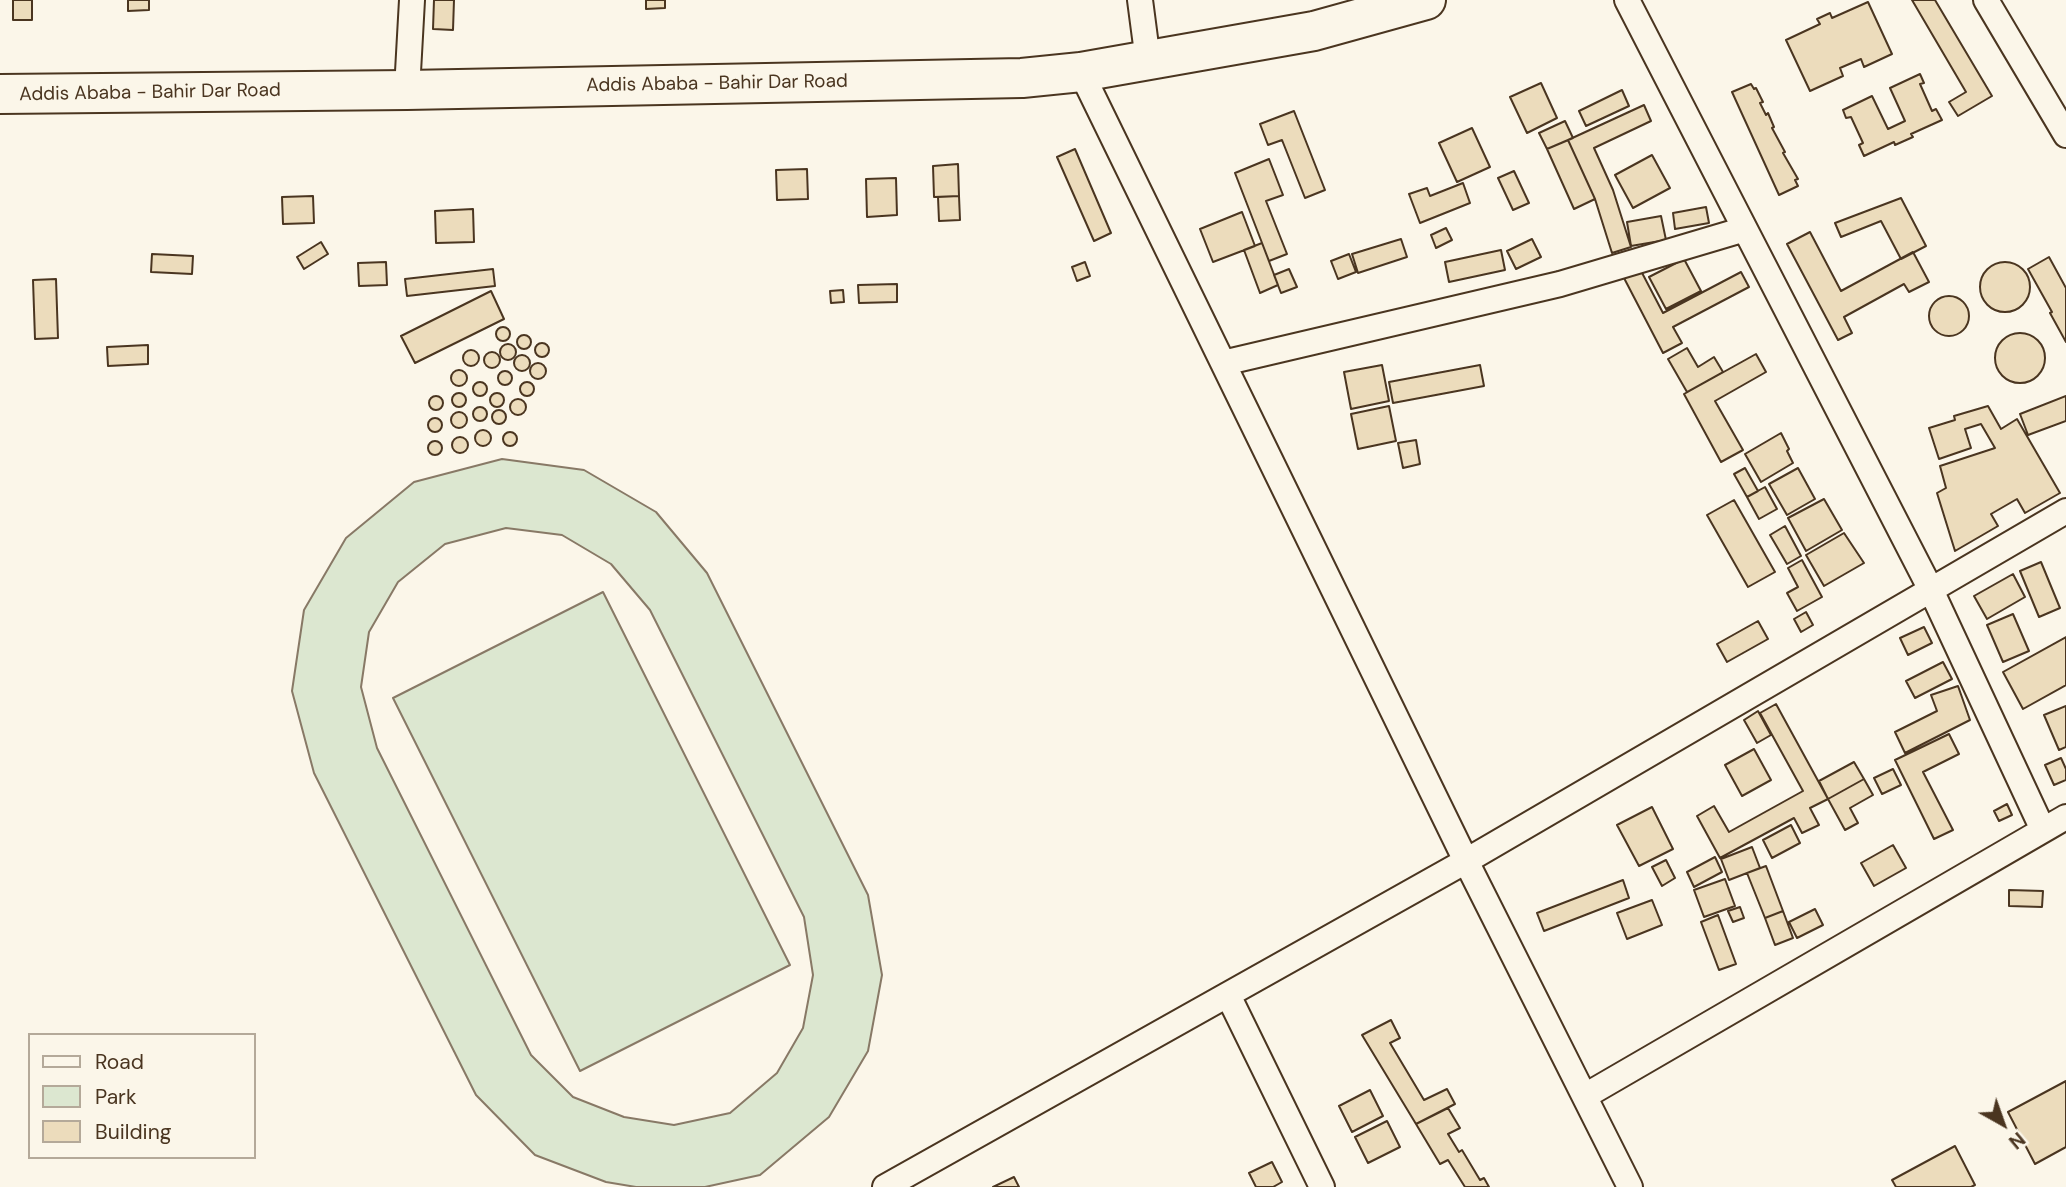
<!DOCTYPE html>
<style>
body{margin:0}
#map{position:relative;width:2066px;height:1187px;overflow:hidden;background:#fbf6e9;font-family:"DM Sans",sans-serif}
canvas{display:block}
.legend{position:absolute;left:28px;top:1033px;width:228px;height:126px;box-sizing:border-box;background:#fbf6e9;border:2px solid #b4a999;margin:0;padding:9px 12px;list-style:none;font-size:21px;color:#4a3520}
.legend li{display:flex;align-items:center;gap:14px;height:35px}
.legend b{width:35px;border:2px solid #b4a999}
.north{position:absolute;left:1968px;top:1089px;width:70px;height:70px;-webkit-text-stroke:5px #fbf6e9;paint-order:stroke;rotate:140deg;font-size:19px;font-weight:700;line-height:28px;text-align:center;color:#4a3520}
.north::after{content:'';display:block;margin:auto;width:24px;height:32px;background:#4a3520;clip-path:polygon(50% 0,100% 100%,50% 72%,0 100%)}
</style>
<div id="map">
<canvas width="2066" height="1187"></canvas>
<ul class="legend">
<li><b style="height:9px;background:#fbf6e9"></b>Road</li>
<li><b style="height:19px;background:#dce7d0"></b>Park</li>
<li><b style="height:19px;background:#ecdcbc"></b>Building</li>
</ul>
<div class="north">N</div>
</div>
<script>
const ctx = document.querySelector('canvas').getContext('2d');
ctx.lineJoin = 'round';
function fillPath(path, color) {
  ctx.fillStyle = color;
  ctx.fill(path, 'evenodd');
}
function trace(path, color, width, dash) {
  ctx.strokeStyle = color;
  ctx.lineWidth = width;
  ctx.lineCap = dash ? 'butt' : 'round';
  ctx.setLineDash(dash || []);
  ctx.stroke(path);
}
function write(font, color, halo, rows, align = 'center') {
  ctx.font = font + ' "DM Sans",sans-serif';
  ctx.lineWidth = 5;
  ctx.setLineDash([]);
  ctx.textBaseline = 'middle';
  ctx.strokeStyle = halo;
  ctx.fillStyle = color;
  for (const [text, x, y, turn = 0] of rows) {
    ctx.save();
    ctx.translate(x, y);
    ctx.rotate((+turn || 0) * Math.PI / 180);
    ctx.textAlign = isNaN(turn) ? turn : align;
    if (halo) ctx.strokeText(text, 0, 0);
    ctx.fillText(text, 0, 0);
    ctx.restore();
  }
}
const green = new Path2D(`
 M502,459L584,470L656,512L707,573L868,895L882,975L868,1051L829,1117L760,1175L705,1187H636L606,1182L535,1155L476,1095L314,773L292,691L304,610L346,538L414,482ZM506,528L562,535L611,564L650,610L804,917L813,975L803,1028L777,1073L730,1113L674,1125L624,1117L573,1097L531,1055L377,748L361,687L369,632L398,582L445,544Z
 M603,592L790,965L580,1071L393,698Z`);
fillPath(green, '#dce7d0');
trace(green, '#887966', 2);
const building = new Path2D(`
 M13,0H32V20H13Z
 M128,0H149V10L128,11Z
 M434,0H454L453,30L433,29Z
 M646,0H665V8L646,9Z
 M1912,0H1935L1992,96L1958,116L1949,102L1966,92Z
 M1868,2L1892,54L1864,67L1861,59L1840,68L1843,76L1810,91L1786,40L1820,24L1817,19L1830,13L1832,18Z
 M1920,74L1924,83L1920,84L1932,111L1936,109L1942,120L1911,134L1913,137L1895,145L1894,142L1864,156L1859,145L1863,143L1851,117L1846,118L1843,110L1872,96L1888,129L1905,121L1890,88Z
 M1541,83L1557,118L1527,133L1510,97Z
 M1751,84L1754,89L1756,88L1763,102L1760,103L1766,115L1768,113L1774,127L1772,128L1785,152L1783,153L1798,179L1795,180L1798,186L1779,195L1732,92Z
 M1622,90L1629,106L1586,126L1579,111Z
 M1644,105L1651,121L1594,148L1613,190L1631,247L1612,253L1595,199L1568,140Z
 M1294,111L1325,190L1305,198L1282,140L1268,145L1260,124Z
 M1565,121L1573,138L1547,149L1539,133Z
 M1472,128L1490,167L1457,182L1439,143Z
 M1568,140L1595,199L1574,209L1547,149Z
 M1075,149L1111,233L1094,241L1057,157Z
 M1652,155L1670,188L1633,208L1615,175Z
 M1269,159L1283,195L1266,201L1287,254L1269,261L1235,173Z
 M958,164L959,196L934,197L933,166Z
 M807,169L808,199L777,200L776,170Z
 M1514,171L1529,203L1513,210L1498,178Z
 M896,178L897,215L867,217L866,179Z
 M1463,183L1470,203L1420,223L1409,194L1427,188L1430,196Z
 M313,196L314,223L283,224L282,197Z
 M959,196L960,220L939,221L938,197Z
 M1901,198L1926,246L1901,259L1881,221L1841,237L1835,223Z
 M1706,207L1709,223L1675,229L1673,213Z
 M473,209L474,242L436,243L435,211Z
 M1242,212L1255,246L1213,262L1200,229Z
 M1661,216L1666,240L1631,246L1627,222Z
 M1446,228L1452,240L1436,248L1431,235Z
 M1810,232L1841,291L1913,252L1929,282L1909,292L1904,284L1844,317L1852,333L1838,340L1787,244Z
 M1401,239L1407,257L1358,273L1352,254Z
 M1532,239L1541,257L1516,269L1507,251Z
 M321,242L328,254L304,269L297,257Z
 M1262,243L1278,285L1260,293L1244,250Z
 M1501,250L1505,270L1449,282L1445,262Z
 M152,254L193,256L192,274L151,272Z
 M1349,254L1356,272L1338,279L1331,261Z
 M2049,257L2066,288V342L2050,313L2052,312L2028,269Z
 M1684,259L1701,291L1666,309L1649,277Z
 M386,262L387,285L359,286L358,263Z
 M1085,262L1090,276L1077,281L1072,267Z
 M1980 287a25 25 0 1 1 50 0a25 25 0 1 1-50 0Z
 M493,269L495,286L407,296L405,279Z
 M1289,269L1297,287L1281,293L1274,275Z
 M1640,269L1663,313L1741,272L1749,287L1673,327L1682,343L1663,353L1624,278Z
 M56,279L58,338L35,339L33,280Z
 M897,284V302L859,303L858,285Z
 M843,290L844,302L831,303L830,291Z
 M491,291L504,319L415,363L401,336Z
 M1929 316a20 20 0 1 1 40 0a20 20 0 1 1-40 0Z
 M496 334a7 7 0 1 1 14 0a7 7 0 1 1-14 0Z
 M1995 358a25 25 0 1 1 50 0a25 25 0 1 1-50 0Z
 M517 342a7 7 0 1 1 14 0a7 7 0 1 1-14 0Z
 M535 350a7 7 0 1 1 14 0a7 7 0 1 1-14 0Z
 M500 352a8 8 0 1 1 16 0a8 8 0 1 1-16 0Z
 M148,345V364L108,366L107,347Z
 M1687,348L1698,367L1714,357L1723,372L1687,392L1668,359Z
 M463 358a8 8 0 1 1 16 0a8 8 0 1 1-16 0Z
 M484 360a8 8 0 1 1 16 0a8 8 0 1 1-16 0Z
 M1756,354L1766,372L1715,401L1743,450L1721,462L1684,394Z
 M514 363a8 8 0 1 1 16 0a8 8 0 1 1-16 0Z
 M530 371a8 8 0 1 1 16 0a8 8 0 1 1-16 0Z
 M1382,365L1389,401L1351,409L1344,372Z
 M1480,365L1484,386L1393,403L1389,382Z
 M451 378a8 8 0 1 1 16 0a8 8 0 1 1-16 0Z
 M498 378a7 7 0 1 1 14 0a7 7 0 1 1-14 0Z
 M520 389a7 7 0 1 1 14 0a7 7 0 1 1-14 0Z
 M473 389a7 7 0 1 1 14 0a7 7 0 1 1-14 0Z
 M452 400a7 7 0 1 1 14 0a7 7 0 1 1-14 0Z
 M490 400a7 7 0 1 1 14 0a7 7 0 1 1-14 0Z
 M429 403a7 7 0 1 1 14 0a7 7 0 1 1-14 0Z
 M2066,396V421L2028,435L2020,414Z
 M510 407a8 8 0 1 1 16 0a8 8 0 1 1-16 0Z
 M1389,406L1396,441L1358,449L1351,414Z
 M1988,406L2001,429L2017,419L2060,493L2025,513L2017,499L1991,514L1998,526L1955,551L1937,493L1946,488L1940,466L1995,448L1981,424L1965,429L1971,448L1939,459L1929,428L1955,420L1954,416Z
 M473 414a7 7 0 1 1 14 0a7 7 0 1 1-14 0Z
 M492 417a7 7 0 1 1 14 0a7 7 0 1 1-14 0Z
 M451 420a8 8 0 1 1 16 0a8 8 0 1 1-16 0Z
 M428 425a7 7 0 1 1 14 0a7 7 0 1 1-14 0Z
 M475 438a8 8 0 1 1 16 0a8 8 0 1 1-16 0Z
 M503 439a7 7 0 1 1 14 0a7 7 0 1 1-14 0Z
 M1781,433L1789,449L1787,451L1793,463L1761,482L1745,454Z
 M452 445a8 8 0 1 1 16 0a8 8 0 1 1-16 0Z
 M1416,440L1420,464L1403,468L1398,443Z
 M428 448a7 7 0 1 1 14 0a7 7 0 1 1-14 0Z
 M1745,468L1758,491L1747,497L1734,474Z
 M1798,468L1815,499L1787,515L1769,484Z
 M1765,487L1777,509L1759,519L1747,497Z
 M1824,499L1842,530L1806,551L1788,518Z
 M1734,500L1775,572L1748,587L1707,515Z
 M1785,526L1801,556L1787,564L1770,535Z
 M1844,533L1864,563L1824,586L1806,555Z
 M1802,560L1822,597L1797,611L1787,593L1798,587L1788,568Z
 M2041,562L2060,608L2039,617L2020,571Z
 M2013,574L2025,597L1987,619L1974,596Z
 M1806,612L1813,625L1801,632L1794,619Z
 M2013,614L2029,651L2003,662L1987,625Z
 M1758,621L1768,639L1727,662L1717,644Z
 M1924,627L1932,643L1908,655L1900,638Z
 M2066,637V685L2023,709L2003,672Z
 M1943,662L1952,679L1915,698L1906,681Z
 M1958,686L1970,720L1905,753L1895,732L1937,711L1931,695Z
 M1776,704L1828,799L1810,808L1819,825L1802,833L1794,818L1720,858L1697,816L1714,806L1729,832L1803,791L1760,713Z
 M2066,706V747L2059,750L2044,715Z
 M1758,711L1771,735L1757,743L1744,720Z
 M1949,734L1959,754L1923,772L1953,830L1934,839L1895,760Z
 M1754,749L1771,780L1742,796L1725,765Z
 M2061,758L2066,769V780L2054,785L2045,765Z
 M1854,762L1864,779L1828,799L1819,781Z
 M1893,769L1901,785L1882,794L1874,778Z
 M1864,779L1873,795L1850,808L1858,823L1845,830L1828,799Z
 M2007,804L2012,815L1999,821L1994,811Z
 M1652,807L1673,849L1639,866L1617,825Z
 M1791,825L1800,843L1772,858L1763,840Z
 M1893,845L1906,868L1874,886L1861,863Z
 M1752,847L1760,868L1729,880L1721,859Z
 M1715,857L1722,872L1694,887L1687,872Z
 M1666,860L1675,878L1662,886L1652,867Z
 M1766,866L1783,911L1765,918L1747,873Z
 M1725,879L1735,906L1704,917L1694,890Z
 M1623,880L1629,898L1544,931L1537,913Z
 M2009,890L2043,891L2042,907L2009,906Z
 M1652,900L1662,925L1627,939L1617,913Z
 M1740,907L1744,918L1733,922L1728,911Z
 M1815,909L1823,925L1797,938L1789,922Z
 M1783,911L1793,938L1775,945L1765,918Z
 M1718,915L1736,964L1719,970L1701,922Z
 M1391,1020L1400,1038L1390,1043L1424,1100L1447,1089L1455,1104L1416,1124L1362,1035Z
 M2066,1081V1147L2035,1164L2008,1112Z
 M1370,1090L1383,1116L1352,1132L1339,1106Z
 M1448,1108L1460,1128L1448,1134L1459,1152L1462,1150L1480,1180L1484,1178L1489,1187H1465L1448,1160L1440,1164L1416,1124Z
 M1387,1121L1400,1147L1368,1163L1355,1137Z
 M1955,1146L1975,1185L1971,1187H1896L1892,1180Z
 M1272,1162L1282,1182L1273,1187H1256L1249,1173Z
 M1014,1177L1019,1187H993Z`);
fillPath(building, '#ecdcbc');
trace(building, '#4a3520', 2);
const street = new Path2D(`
 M1140,0L1148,61
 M1627,0L1931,590L2043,830
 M1986,0L2066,135
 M1081,72L1466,861L1630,1187
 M407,90L412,0
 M1223,363L1560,284L1745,229
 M1228,995L1322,1187
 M1585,1096L2066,817
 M885,1187L1466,861L2066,511`);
const highway = new Path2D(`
 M0,94L407,90L1022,78L1081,72L1314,31L1426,0`);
trace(street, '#4a3520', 28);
trace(highway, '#4a3520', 42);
trace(street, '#fbf6e9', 24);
trace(highway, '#fbf6e9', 38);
write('19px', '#4a3520', '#fbf6e9', [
 ["Addis Ababa - Bahir Dar Road",717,84,-1],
 ["Addis Ababa - Bahir Dar Road",150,93,-1]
]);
</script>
